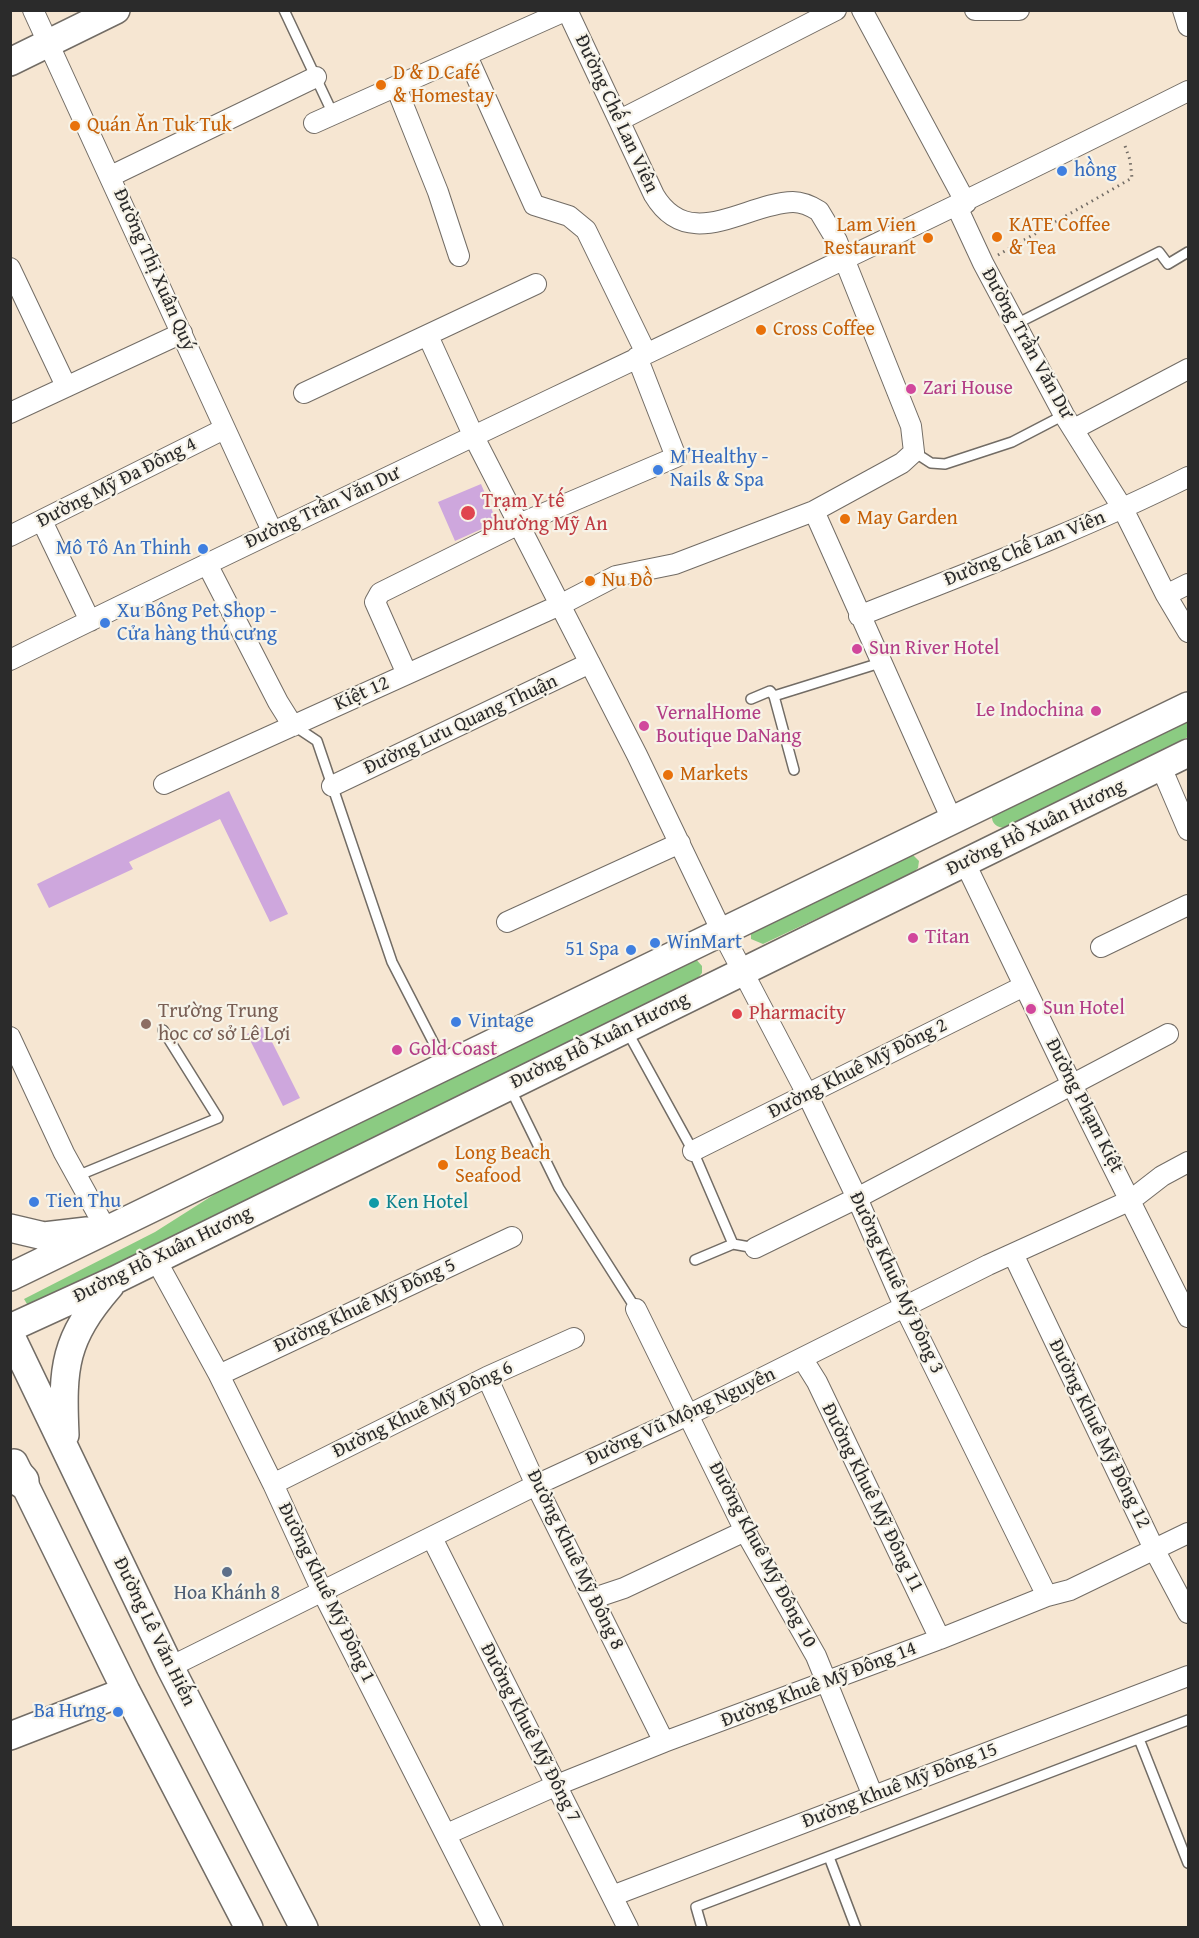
<!DOCTYPE html>
<meta charset="utf-8">
<style>
body{margin:0}
#map{position:relative;width:1199px;height:1938px;overflow:hidden;background:#f6e6d2;font-family:"Gentium Book Plus",serif}
canvas{display:block}
.frame{position:absolute;inset:0;border:12px solid #2b2b2b;pointer-events:none}
</style>
<div id="map">
<canvas width="1199" height="1938"></canvas>
<div class="frame"></div>
</div>
<script>
const ctx = document.querySelector('canvas').getContext('2d');
ctx.lineJoin = 'round';
function fillPath(path, color) {
  ctx.fillStyle = color;
  ctx.fill(path, 'evenodd');
}
function trace(path, color, width, dash) {
  ctx.strokeStyle = color;
  ctx.lineWidth = width;
  ctx.lineCap = dash ? 'butt' : 'round';
  ctx.setLineDash(dash || []);
  ctx.stroke(path);
}
function write(font, color, halo, rows, align = 'center') {
  ctx.font = font + ' "Gentium Book Plus",serif';
  ctx.lineWidth = 4.5;
  ctx.setLineDash([]);
  ctx.textBaseline = 'middle';
  ctx.strokeStyle = halo;
  ctx.fillStyle = color;
  for (const [text, x, y, turn = 0] of rows) {
    ctx.save();
    ctx.translate(x, y);
    ctx.rotate((+turn || 0) * Math.PI / 180);
    ctx.textAlign = isNaN(turn) ? turn : align;
    if (halo) ctx.strokeText(text, 0, 0);
    ctx.fillText(text, 0, 0);
    ctx.restore();
  }
}
fillPath(new Path2D(`
 M1188,714V737L1005,828C997,828 991,823 992,815Z
 M911,853L919,861L918,868L913,873L763,944L751,939V933Z
 M694,957L702,966V973L697,979L30,1309L24,1299L155,1232L226,1187Z`), '#8bcb82');
fillPath(new Path2D(`
 M481,484L497,522L455,541L438,502Z
 M229,791L288,914L270,922L220,819L129,862L133,869L49,908L37,884Z
 M264,1026L300,1098L283,1106L247,1034Z`), '#cea7dd');
const lane = new Path2D(`
 M284,10L333,114
 M1016,324L1159,252L1168,264L1188,252
 M914,452L931,463L945,464L1012,442L1064,415
 M751,699L770,691L774,696
 M296,727L317,741L392,962L444,1063
 M794,770L774,696L880,663
 M627,1031L693,1151L733,1244L755,1248
 M510,1088L559,1188L636,1309
 M77,1176L218,1118L163,1030
 M695,1260L733,1244
 M1139,1739L1188,1863
 M829,1857L856,1928
 M702,1928L696,1907L1188,1720`);
const street = new Path2D(`
 M33,10L272,531
 M862,10L966,203
 M975,10H1019
 M1183,10L1188,26
 M467,56L534,205L569,216L586,230L646,353
 M396,87L438,192L459,256
 M620,120L836,10
 M314,123L567,10
 M111,176L316,77
 M957,207L983,263L1064,415L1123,509L1166,595L1188,584
 M10,268L66,386
 M428,336L474,437L637,755L722,932L807,1094L857,1198L905,1308L1047,1596
 M304,393L536,284
 M10,413L182,333
 M1074,429L1188,369
 M814,511L952,820
 M42,521L90,621
 M10,536L224,429
 M207,564L278,702L293,726
 M1166,595L1188,632
 M859,616C970,572 1082,530 1188,477
 M10,660C401,467 798,286 1188,91
 M407,674L375,602L380,593L519,524L676,457L637,357
 M1161,767L1188,830
 M164,784L560,605L616,576L675,564L814,511L902,463L914,452L911,426L837,241L819,211C811,206 803,202 793,202C746,203 689,254 654,195L567,10
 M332,786L590,663
 M965,863L1072,1085L1188,1317
 M507,922L680,843
 M1101,947L1188,905
 M10,1037L64,1153L106,1229
 M693,1151L1024,986
 M755,1248L857,1198L1168,1034
 M1013,1254L1155,1551L1188,1613
 M156,1260L219,1375L273,1484L323,1593L493,1928
 M636,1309L745,1531L816,1656L873,1796
 M802,1358L817,1382L940,1639
 M219,1375L512,1237
 M487,1377L536,1485L664,1742
 M273,1484L487,1377L574,1338
 M432,1538L628,1928
 M594,1598L624,1588L745,1531
 M170,1667L536,1485L688,1415L988,1265L1131,1200L1162,1176L1188,1162
 M447,1834L557,1785L664,1742L940,1639L1047,1596L1070,1590L1188,1533
 M612,1896L1188,1676`);
const secondary = new Path2D(`
 M10,62L116,10
 M10,1228L44,1236L87,1231
 M10,1277L1188,706
 M10,1328L115,1280L1188,753
 M10,1334L170,1667L304,1928
 M65,1435C62,1367 64,1339 110,1286
 M14,1463L126,1691L249,1928
 M10,1736L126,1691`);
const highway = new Path2D(`
 M10,1468L22,1481`);
trace(lane, '#726c65', 12);
trace(street, '#726c65', 22);
trace(secondary, '#726c65', 30);
trace(highway, '#726c65', 36);
trace(new Path2D(`
 M998,255L1132,178L1130,160L1124,143`), '#726c65', 3, [1.5, 4.5]);
trace(lane, '#fff', 9);
trace(street, '#fff', 20);
trace(secondary, '#fff', 27);
trace(highway, '#fff', 33);
for (const [x, y, r, color] of [
 [381,85,6,"#e8710a"],
 [75,126,6,"#e8710a"],
 [1062,171,6,"#3f7fe0"],
 [997,237,6,"#e8710a"],
 [928,238,6,"#e8710a"],
 [761,330,6,"#e8710a"],
 [911,389,6,"#d1479c"],
 [658,470,6,"#3f7fe0"],
 [468,513,8,"#e0444e"],
 [845,519,6,"#e8710a"],
 [203,549,6,"#3f7fe0"],
 [590,581,6,"#e8710a"],
 [105,623,6,"#3f7fe0"],
 [857,649,6,"#d1479c"],
 [1096,711,6,"#d1479c"],
 [644,726,6,"#d1479c"],
 [668,775,6,"#e8710a"],
 [913,938,6,"#d1479c"],
 [655,943,6,"#3f7fe0"],
 [631,950,6,"#3f7fe0"],
 [1031,1009,6,"#d1479c"],
 [737,1014,6,"#e0444e"],
 [456,1022,6,"#3f7fe0"],
 [146,1024,6,"#8d6e63"],
 [397,1050,6,"#d1479c"],
 [443,1165,6,"#e8710a"],
 [34,1202,6,"#3f7fe0"],
 [374,1203,6,"#0f9aa8"],
 [227,1572,6,"#5c6f8a"],
 [118,1712,6,"#3f7fe0"]
]) {
  const dot = new Path2D();
  dot.arc(x, y, r, 0, 2 * Math.PI);
  ctx.fillStyle = color;
  ctx.fill(dot);
  trace(dot, '#f7f3e8', 2);
}
write('20px', '#c56008', '#f7f3e8', [
 ["D & D Café",393,74],
 ["& Homestay",393,97],
 ["Quán Ăn Tuk Tuk",87,126],
 ["Lam Vien",916,226,"right"],
 ["Restaurant",916,249,"right"],
 ["KATE Coffee",1009,226],
 ["& Tea",1009,249],
 ["Cross Coffee",773,330],
 ["May Garden",857,519],
 ["Nu Đồ",602,581],
 ["Markets",680,775],
 ["Long Beach",455,1154],
 ["Seafood",455,1177]
], 'left');
write('20px', '#2b2b2b', '#f7f3e8', [
 ["Đường Chế Lan Viên",616,114,65],
 ["Đường Thị Xuân Quý",154,270,66],
 ["Đường Trần Văn Dư",1027,344,61],
 ["Đường Mỹ Đa Đông 4",117,483,-27],
 ["Đường Trần Văn Dư",323,508,-25],
 ["Đường Chế Lan Viên",1025,549,-22],
 ["Kiệt 12",362,694,-24],
 ["Đường Lưu Quang Thuận",461,725,-25],
 ["Đường Hồ Xuân Hương",1036,828,-26],
 ["Đường Hồ Xuân Hương",600,1041,-26],
 ["Đường Khuê Mỹ Đông 2",858,1069,-27],
 ["Đường Phạm Kiệt",1084,1106,63],
 ["Đường Hồ Xuân Hương",163,1255,-26],
 ["Đường Khuê Mỹ Đông 3",896,1283,65],
 ["Đường Khuê Mỹ Đông 5",365,1306,-25],
 ["Đường Khuê Mỹ Đông 6",423,1410,-26],
 ["Đường Vũ Mộng Nguyên",681,1417,-25],
 ["Đường Khuê Mỹ Đông 12",1099,1434,64],
 ["Đường Khuê Mỹ Đông 11",872,1498,64],
 ["Đường Khuê Mỹ Đông 10",762,1555,62],
 ["Đường Khuê Mỹ Đông 8",575,1560,64],
 ["Đường Khuê Mỹ Đông 1",326,1593,64],
 ["Đường Lê Văn Hiến",154,1632,64],
 ["Đường Khuê Mỹ Đông 14",819,1685,-21],
 ["Đường Khuê Mỹ Đông 7",530,1733,63],
 ["Đường Khuê Mỹ Đông 15",900,1786,-21]
]);
write('20px', '#366cbe', '#f7f3e8', [
 ["hồng",1074,171],
 ["M’Healthy -",670,458],
 ["Nails & Spa",670,481],
 ["Mô Tô An Thinh",191,549,"right"],
 ["Xu Bông Pet Shop -",117,612],
 ["Cửa hàng thú cưng",117,635],
 ["WinMart",667,943],
 ["51 Spa",619,950,"right"],
 ["Vintage",468,1022],
 ["Tien Thu",46,1202],
 ["Ba Hưng",106,1712,"right"]
], 'left');
write('20px', '#b23c85', '#f7f3e8', [
 ["Zari House",923,389],
 ["Sun River Hotel",869,649],
 ["Le Indochina",1084,711,"right"],
 ["VernalHome",656,714],
 ["Boutique DaNang",656,737],
 ["Titan",925,938],
 ["Sun Hotel",1043,1009],
 ["Gold Coast",409,1050]
], 'left');
write('20px', '#be3a42', '#f7f3e8', [
 ["Trạm Y tế",482,502],
 ["phường Mỹ An",482,525],
 ["Pharmacity",749,1014]
], 'left');
write('20px', '#785e54', '#f7f3e8', [
 ["Trường Trung",158,1012],
 ["học cơ sở Lê Lợi",158,1035]
], 'left');
write('20px', '#0d838f', '#f7f3e8', [
 ["Ken Hotel",386,1203]
], 'left');
write('20px', '#4e5e75', '#f7f3e8', [
 ["Hoa Khánh 8",227,1594]
]);
</script>
